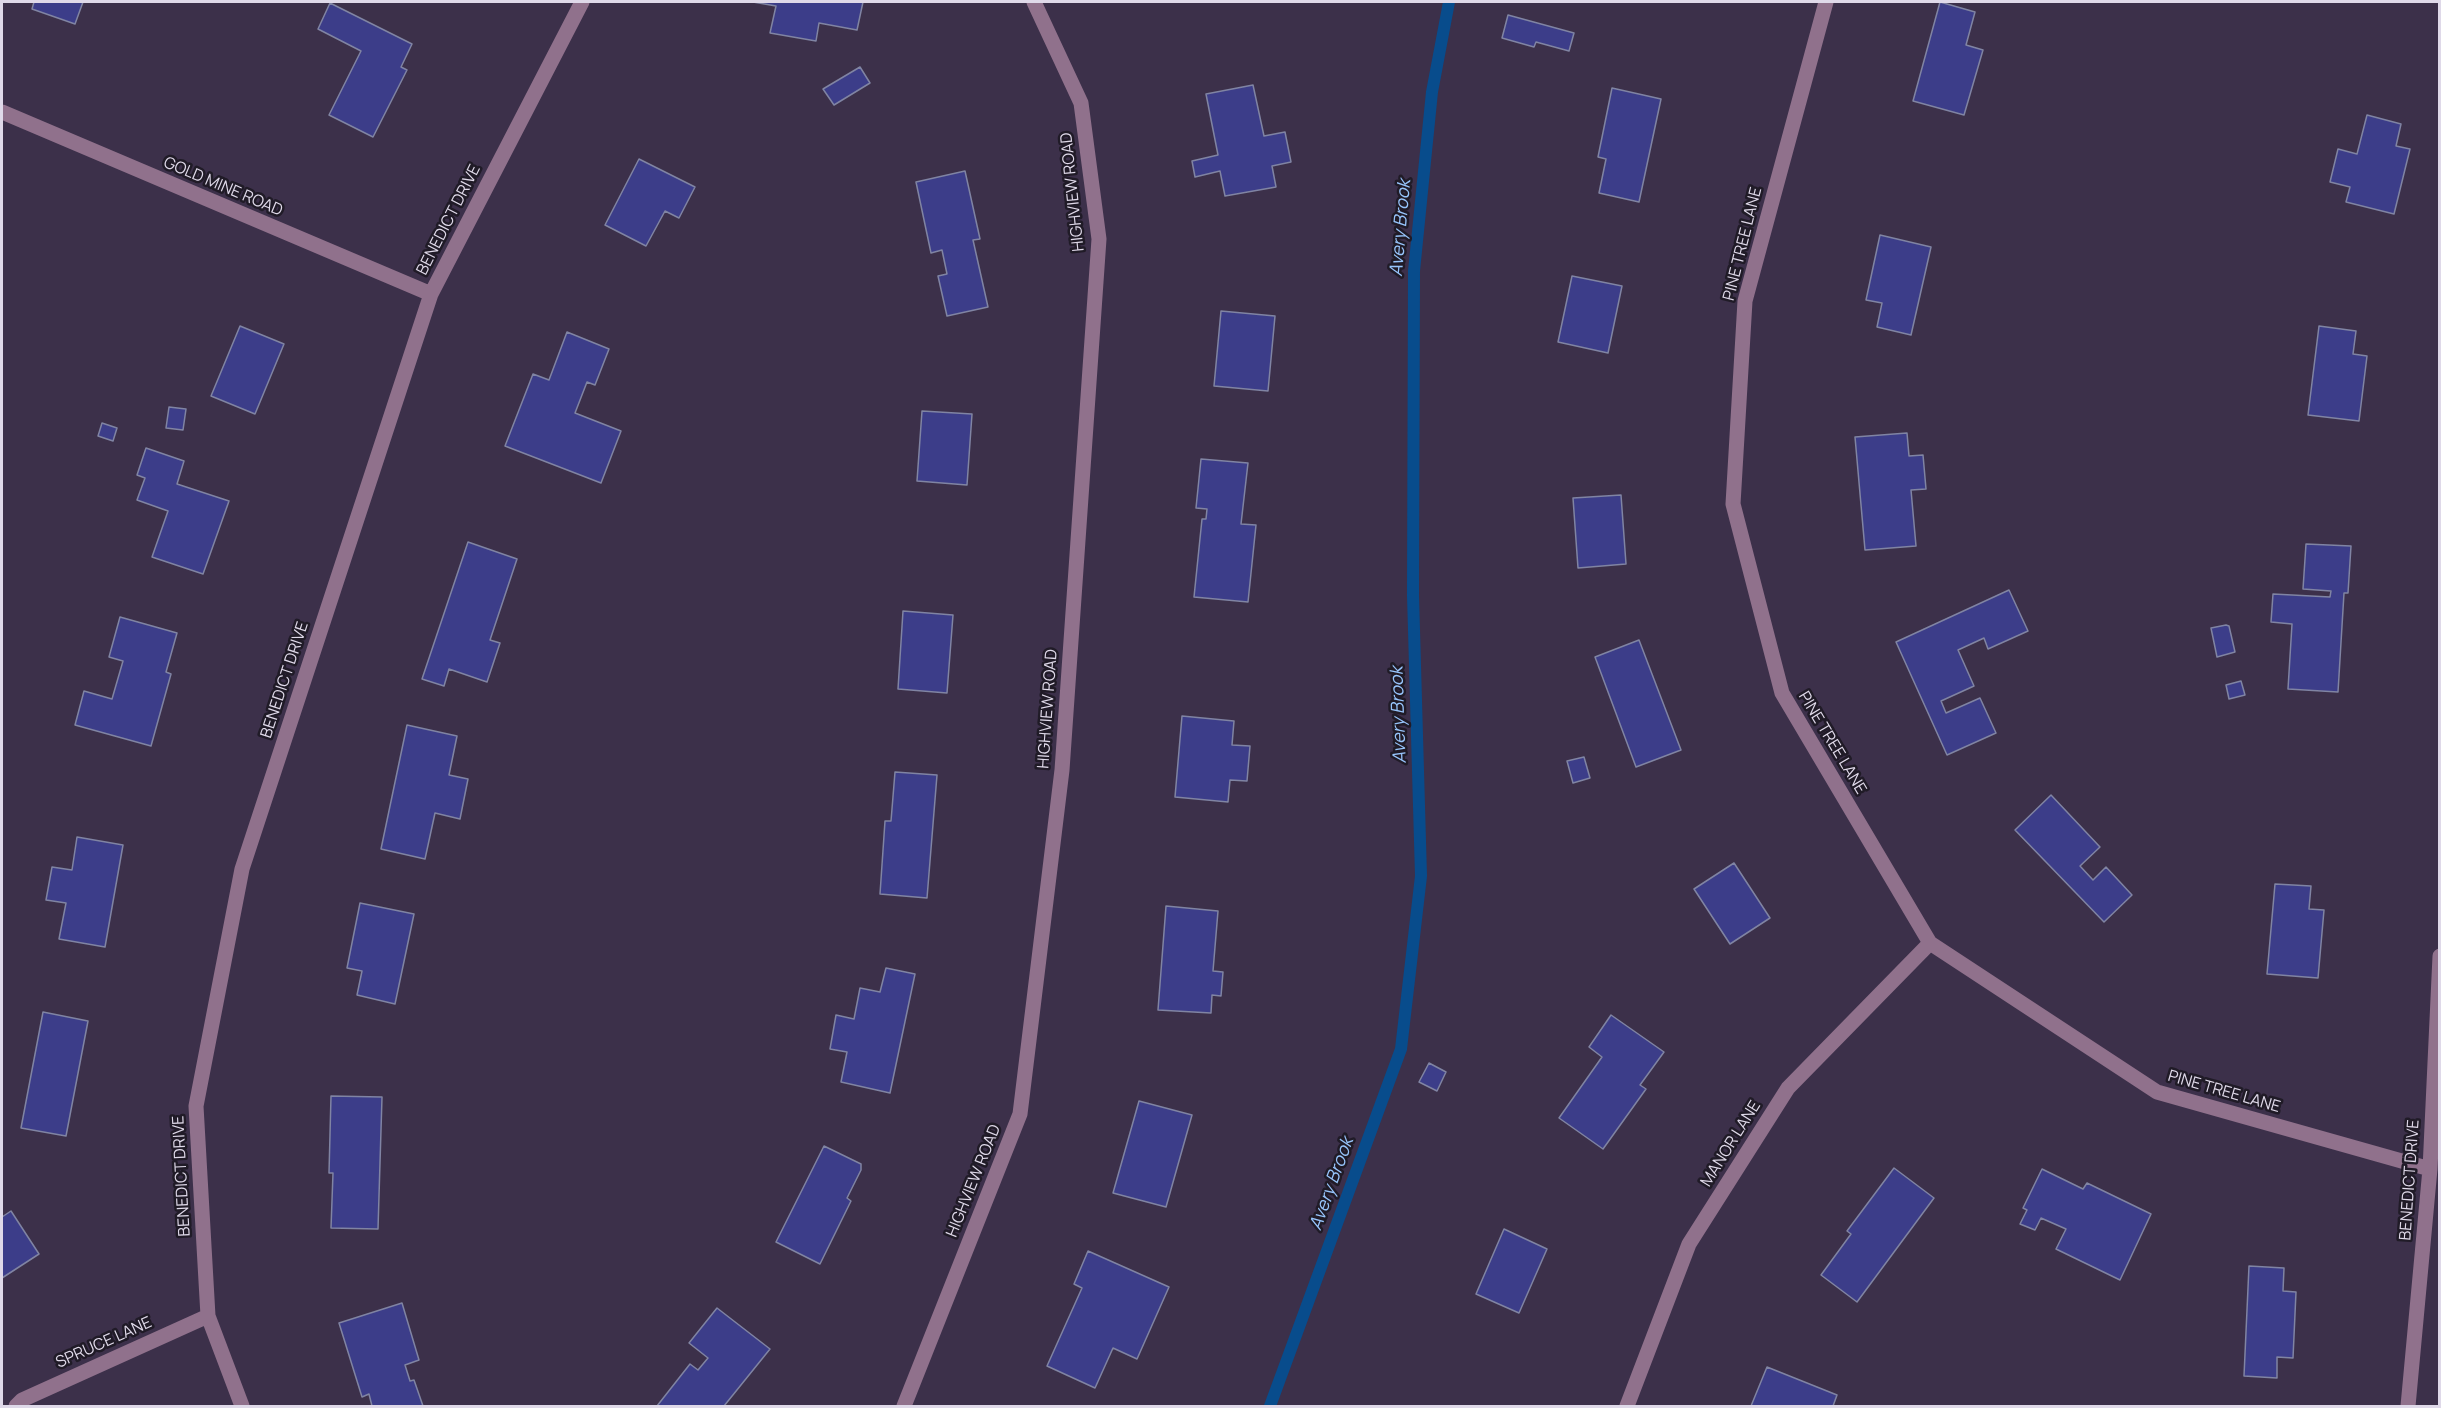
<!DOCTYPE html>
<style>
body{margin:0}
#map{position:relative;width:2441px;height:1408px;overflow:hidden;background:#3c304a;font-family:Manrope,sans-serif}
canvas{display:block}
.frame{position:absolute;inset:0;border:3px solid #dfd9e9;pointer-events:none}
</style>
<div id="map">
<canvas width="2441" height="1408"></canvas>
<div class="frame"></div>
</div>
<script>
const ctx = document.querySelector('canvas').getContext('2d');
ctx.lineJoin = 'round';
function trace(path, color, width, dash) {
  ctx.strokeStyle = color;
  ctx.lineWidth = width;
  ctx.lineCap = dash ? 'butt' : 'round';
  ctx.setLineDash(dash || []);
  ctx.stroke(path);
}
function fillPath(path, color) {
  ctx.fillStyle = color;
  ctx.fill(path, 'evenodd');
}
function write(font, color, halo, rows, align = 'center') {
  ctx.font = font + ' Manrope,sans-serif';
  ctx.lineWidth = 5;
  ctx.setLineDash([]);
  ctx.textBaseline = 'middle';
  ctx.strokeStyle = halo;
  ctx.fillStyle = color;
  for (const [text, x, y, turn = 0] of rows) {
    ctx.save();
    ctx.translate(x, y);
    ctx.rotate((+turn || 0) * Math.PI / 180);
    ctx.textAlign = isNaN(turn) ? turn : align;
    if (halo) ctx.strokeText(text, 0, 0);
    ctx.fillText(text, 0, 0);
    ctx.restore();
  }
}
trace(new Path2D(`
 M1270,1406L1401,1049L1421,876L1413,595L1414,271L1432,92L1449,2`), '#084c8c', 12);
const building = new Path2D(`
 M34,2H83L75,24L32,9Z
 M753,2H863L857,30L819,23L816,41L770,33L776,6Z
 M1940,2L1975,12L1966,45L1983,50L1964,115L1913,101Z
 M330,3L412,44L401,67L407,70L373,137L329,115L361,51L318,29Z
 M1508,15L1574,33L1569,51L1536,42L1534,47L1502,38Z
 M860,67L870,83L834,105L823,89Z
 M1253,85L1264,136L1285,132L1291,162L1272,166L1276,187L1225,196L1220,171L1195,177L1192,161L1218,155L1206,94Z
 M1612,88L1661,99L1639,202L1599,193L1606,159L1598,157Z
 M2367,115L2401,124L2396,146L2410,149L2394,214L2346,202L2350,187L2330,182L2338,149L2357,154Z
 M639,159L695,187L679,218L665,211L646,246L605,225Z
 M965,171L980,239L973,240L988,307L947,316L938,276L947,274L942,250L931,253L916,182Z
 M1880,235L1931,247L1911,335L1877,327L1882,303L1866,300Z
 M1572,276L1622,286L1608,353L1558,342Z
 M1221,311L1275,316L1268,391L1214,386Z
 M240,326L284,344L255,414L211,396Z
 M2319,326L2356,331L2353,354L2367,356L2359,421L2308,415Z
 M567,332L609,349L595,385L587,382L575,413L621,431L601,483L505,446L533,374L549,380Z
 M169,407L186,409L183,430L166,428Z
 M922,411L972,414L967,485L917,481Z
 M102,423L117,428L113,441L98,436Z
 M1907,433L1909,456L1923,455L1926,489L1911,490L1916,546L1865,550L1855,437Z
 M146,448L184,461L177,484L229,501L203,574L152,557L168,511L137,500L145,478L137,475Z
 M1201,459L1248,463L1241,524L1256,525L1248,602L1194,597L1202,519H1206L1207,509L1196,508Z
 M1621,495L1626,564L1578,568L1573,498Z
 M468,542L517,559L490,640L500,643L487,682L449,669L444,686L422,679Z
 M2306,544L2351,546L2348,593H2344L2338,692L2288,689L2292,624L2271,622L2273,594L2330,597L2331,591L2303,589Z
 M2009,590L2028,631L1988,649L1984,638L1958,650L1974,686L1941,701L1946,713L1980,698L1996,733L1947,755L1896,642Z
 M903,611L953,615L947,693L898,689Z
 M120,617L177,633L166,672L171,674L151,746L75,725L84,691L112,699L123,661L109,657Z
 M2226,625L2229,626L2235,652L2217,657L2211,628Z
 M1639,640L1681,750L1636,767L1595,657Z
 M2241,681L2245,695L2229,699L2226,685Z
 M1182,716L1234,721L1232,745L1250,746L1247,781L1230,780L1228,802L1175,797Z
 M407,725L457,736L449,775L468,779L460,819L435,813L425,859L381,849Z
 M1584,757L1590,778L1573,783L1567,761Z
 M895,772L937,775L927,898L880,894L885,821H891Z
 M2051,795L2100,847L2080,866L2093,880L2106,867L2132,895L2104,922L2015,830Z
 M77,837L123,845L105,947L59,939L66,903L46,900L52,867L72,870Z
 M1734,863L1770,918L1730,944L1694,889Z
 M2275,884L2311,886L2309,909L2324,910L2318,978L2267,974Z
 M360,903L414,914L395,1004L357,995L362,971L347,968Z
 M1166,906L1218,911L1213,971L1223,972L1221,996L1212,995L1211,1013L1158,1010Z
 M886,968L915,974L890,1093L841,1082L847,1052L830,1049L836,1015L854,1019L860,988L880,992Z
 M43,1012L88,1021L66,1136L21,1128Z
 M1611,1015L1664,1052L1640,1085L1646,1089L1603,1149L1559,1118L1602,1057L1589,1047Z
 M1429,1063L1446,1072L1437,1091L1419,1082Z
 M331,1096L382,1097L378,1229L331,1228L333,1173H329Z
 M1139,1101L1192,1115L1166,1207L1113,1193Z
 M824,1146L861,1164V1170L847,1198L851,1201L820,1264L776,1242Z
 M1894,1168L1934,1198L1857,1302L1821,1275L1851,1234L1847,1231Z
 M2042,1169L2083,1189L2087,1183L2151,1214L2120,1280L2056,1249L2066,1229L2041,1218L2035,1230L2020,1224L2027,1210L2023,1208Z
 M11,1211L39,1254L2,1278V1217Z
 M1504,1229L1547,1249L1519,1313L1476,1294Z
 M1088,1251L1169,1287L1137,1359L1113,1348L1095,1388L1047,1366L1082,1288L1074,1284Z
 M2249,1266L2284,1268L2283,1291L2296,1292L2293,1358L2277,1357V1378L2244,1376Z
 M402,1303L419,1360L405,1365L410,1381L414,1380L423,1406H372L369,1394L362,1397L339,1323Z
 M717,1308L770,1349L724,1406H657L690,1364L698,1370L708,1358L689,1343Z
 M1767,1367L1837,1395L1833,1406H1751Z`);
fillPath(building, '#3c3d89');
trace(building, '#8084a3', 1.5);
trace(new Path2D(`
 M1826,2L1745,301L1733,504L1782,693L1930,943L2157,1092L2430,1169
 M2,112L431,294
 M16,1406L22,1400L208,1316
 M242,1406L208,1316L196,1106L242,869L431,294L582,2
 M904,1406L1020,1114L1062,770L1099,239L1081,103L1034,2
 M1627,1406L1689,1244L1788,1088L1930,943
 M2408,1406L2430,1169L2440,956`), '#90718c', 15);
write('16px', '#dfd9e9', '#201b27', [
 ["GOLD MINE ROAD",223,187,23],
 ["HIGHVIEW ROAD",1073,192,-96],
 ["BENEDICT DRIVE",449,220,-63],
 ["PINE TREE LANE",1743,244,-76],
 ["BENEDICT DRIVE",285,680,-72],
 ["HIGHVIEW ROAD",1048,709,-86],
 ["PINE TREE LANE",1832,743,59],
 ["PINE TREE LANE",2224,1092,16],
 ["MANOR LANE",1731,1144,-58],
 ["BENEDICT DRIVE",182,1176,-93],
 ["BENEDICT DRIVE",2410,1180,-86],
 ["HIGHVIEW ROAD",974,1181,-68],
 ["SPRUCE LANE",104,1343,-24]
]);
write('italic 18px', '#97c4fb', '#201b27', [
 ["Avery Brook",1401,228,-85],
 ["Avery Brook",1399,715,-92],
 ["Avery Brook",1332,1184,-70]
]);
</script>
